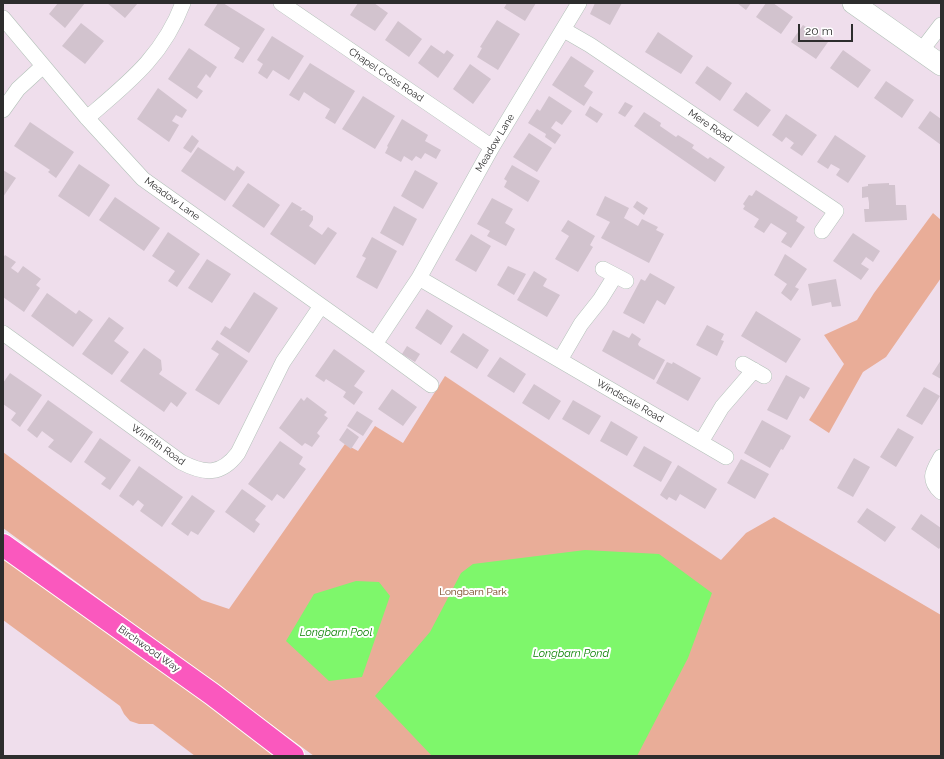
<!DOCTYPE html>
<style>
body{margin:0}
#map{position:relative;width:944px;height:759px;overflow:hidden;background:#efdeec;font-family:Raleway,sans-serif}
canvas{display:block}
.frame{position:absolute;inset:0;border:4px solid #2d2d2d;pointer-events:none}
.scale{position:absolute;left:798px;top:24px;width:55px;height:18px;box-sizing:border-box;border:2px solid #2d2d2d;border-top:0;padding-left:5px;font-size:12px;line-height:14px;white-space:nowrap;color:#2d2d2d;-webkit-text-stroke:3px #fff;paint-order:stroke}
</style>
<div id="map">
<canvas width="944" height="759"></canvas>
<div class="frame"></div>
<div class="scale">20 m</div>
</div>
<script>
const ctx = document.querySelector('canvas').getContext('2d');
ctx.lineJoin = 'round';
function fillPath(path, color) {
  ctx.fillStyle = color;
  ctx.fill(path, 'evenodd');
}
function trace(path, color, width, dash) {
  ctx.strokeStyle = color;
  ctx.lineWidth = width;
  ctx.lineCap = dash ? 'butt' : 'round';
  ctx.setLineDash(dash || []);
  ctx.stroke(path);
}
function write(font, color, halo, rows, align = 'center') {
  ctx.font = font + ' Raleway,sans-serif';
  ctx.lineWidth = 4;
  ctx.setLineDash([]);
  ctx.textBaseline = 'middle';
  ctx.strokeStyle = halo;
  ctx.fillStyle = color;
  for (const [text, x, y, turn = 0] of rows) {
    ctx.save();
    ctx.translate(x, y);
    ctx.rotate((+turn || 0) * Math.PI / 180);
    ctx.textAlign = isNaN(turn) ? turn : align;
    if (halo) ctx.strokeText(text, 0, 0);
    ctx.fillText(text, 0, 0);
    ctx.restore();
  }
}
fillPath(new Path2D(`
 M933,213L941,220V278L886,357L863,372L829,433L809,420L844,364L824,335L857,320L874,293Z
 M445,376L721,560L746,533L774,517L941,615V756H314L3,528V452L202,600L229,609L345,444L358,451L375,426L403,443Z
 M3,552L281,756H195L153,724H139L130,721L124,714L120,706L3,620Z`), '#e9ad98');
fillPath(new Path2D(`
 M585,550L659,554L712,593L688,658L637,756H432L375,696L430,632L461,573L473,564Z
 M356,581L379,582L390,596L362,677L329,681L286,641L314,594Z`), '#7ef76b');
fillPath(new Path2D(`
 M58,3H85L65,28L49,14Z
 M107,3H138L125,18Z
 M218,3H223L265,29L243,63L234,58L240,48L204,25Z
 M358,3H374L388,13L375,31L350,15Z
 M507,3H536L525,21L504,8Z
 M595,3H622L610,25L590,14Z
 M737,3H751L746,10Z
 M766,3H773L793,17L781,34L756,17Z
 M497,20L520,34L498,70L477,57L482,48L480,47Z
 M398,21L422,39L409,57L385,40Z
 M81,23L104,41L85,64L62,46Z
 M803,25L828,42L816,59L791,42Z
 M658,32L693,56L681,74L645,52Z
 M272,36L304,56L289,80L273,70L267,79L258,73L263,64L257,60Z
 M431,45L444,54L447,50L454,55L438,78L418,63Z
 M189,48L217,67L210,78L206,74L197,87L203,91L197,99L168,79Z
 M843,50L871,70L858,88L830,68Z
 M571,56L594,71L584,86L593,92L584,106L552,85Z
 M310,63L355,91L335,124L325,118L330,109L317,101L304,92L299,101L289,95Z
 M470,64L491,79L473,104L453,89Z
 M707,66L732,83L720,101L695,83Z
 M886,81L914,100L902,118L874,98Z
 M158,88L187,110L182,118L176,115L172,121L179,125L169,142L137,119Z
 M746,92L771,110L758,127L733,110Z
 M363,96L395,116L375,149L342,129Z
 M549,96L572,111L562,125L556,121L551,128L561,135L555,144L545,137L546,134L528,123L537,109L540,111Z
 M625,102L633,106L625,117L618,113Z
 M590,106L603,114L597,123L585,115Z
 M930,111L941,119V145L918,128Z
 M644,112L661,123L660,126L676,137L678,135L694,145L692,148L708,159L710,157L725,167L715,182L634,126Z
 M786,114L817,135L802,156L790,148L794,143L786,137L782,142L772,135Z
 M402,119L428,135L425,141L441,150L436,159L425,153L421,159L416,156L412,161L404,156L401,162L385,153L388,147L387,146Z
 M30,122L74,152L56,178L48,172L50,170L14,146Z
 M529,133L552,148L537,172L513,157Z
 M192,135L199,141L191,153L183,148Z
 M835,135L866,156L848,183L836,175L840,169L831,164L828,169L817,162Z
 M198,147L234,171L237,166L245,172L225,201L181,171Z
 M79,164L110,185L89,217L58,196Z
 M512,165L540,181L528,202L504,187L507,181L504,179Z
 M3,170L16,178L3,197Z
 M415,170L438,183L423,209L401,196Z
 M248,183L280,205L264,228L232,206Z
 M889,183V185H895L896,205H906L907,220L865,222L864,209H869V203L868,197L862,198V187L868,186V184Z
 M756,190L798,217L796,221L805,227L791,248L781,242L787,233L771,223L764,233L754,227L759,219L743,209L745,206L743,204L749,195L752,196Z
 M605,196L629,208L624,218L638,226L642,219L658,227L656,230L664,234L649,263L601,238L610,222L596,215Z
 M115,197L160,228L144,251L99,220Z
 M492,198L513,209L505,223L515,229L506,246L487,236L490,231L477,224Z
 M637,201L648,208L644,215L633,207Z
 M292,202L302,208L300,211L304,210L313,216V220L309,226L322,235L328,227L337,233L315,265L270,234Z
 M394,206L417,219L403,246L380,233Z
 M568,220L595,236L590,245L593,247L578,272L555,259L569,236L561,231Z
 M168,232L200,254L177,287L168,281L175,271L152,256Z
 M853,233L880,251L873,262L866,257L861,264L869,269L861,280L833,261Z
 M471,234L491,246L476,272L455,260Z
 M372,237L397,251L377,289L356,277L366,258L362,256Z
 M785,254L807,269L795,287L799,289L791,301L781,293L787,284L774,275Z
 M5,255L16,262L11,268L18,273L23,266L41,279L36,285L40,288L24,312L3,297V258Z
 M207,259L231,274L212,303L188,288Z
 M508,266L526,274L514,295L497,285Z
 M534,271L547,279L543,286L560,295L547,317L517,300Z
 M650,273L675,287L665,305L657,300L644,324L623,313L641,279L645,281Z
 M836,279L841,306L832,307L831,302L812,306L808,284Z
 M254,292L278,308L249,353L220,334L225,326L230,329Z
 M47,293L76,314L79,310L93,320L73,347L31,316Z
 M427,309L453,326L441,345L415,328Z
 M756,311L801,339L786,363L741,336Z
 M109,317L124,328L114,341L129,352L112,375L82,354Z
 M707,325L724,334L721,340L724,341L717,356L696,345Z
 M613,330L629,338L632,333L641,339L638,344L639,346L665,360L654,380L602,351Z
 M463,333L489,350L477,369L450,352Z
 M217,340L248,361L219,405L195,390L219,354L211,349Z
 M407,346L420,354L415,362L402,354Z
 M144,348L161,360L162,370L159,374L187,393L177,407L171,402L164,412L120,381Z
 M334,349L365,371L354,386L363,392L354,405L343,397L346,392L326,379L324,382L315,376Z
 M500,357L526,374L514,393L487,376Z
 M941,360V379L932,374Z
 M667,362L672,364L673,362L701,378L688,401L656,383Z
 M10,373L42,395L20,427L11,420L16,413L3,404V383Z
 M786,375L810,388L804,399L800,396L787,420L767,410Z
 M534,384L561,401L549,420L522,403Z
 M924,387L940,396L922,425L906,416Z
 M392,389L417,407L403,426L378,409Z
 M307,397L327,412L324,415L328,418L317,433L320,436L312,447L305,443L302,446L279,428L301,398L304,401Z
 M48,400L93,432L71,463L48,447L54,440L42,431L37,438L27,430Z
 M573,400L601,416L589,435L562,419Z
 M357,411L373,421L363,436L347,426Z
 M762,420L791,436L783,450L781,449L770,468L744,453Z
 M611,421L638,437L627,456L600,441Z
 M347,428L359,437L351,449L339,440Z
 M898,428L914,437L896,467L880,457Z
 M100,438L131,460L110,490L101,484L106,478L84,462Z
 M280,441L303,457L299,464L306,469L284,499L277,494L272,501L248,484Z
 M644,446L672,462L661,482L633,466Z
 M854,458L870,467L853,497L837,488Z
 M741,459L769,474L755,499L727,483Z
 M678,465L717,489L705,509L680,494L676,501L669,497L667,500L660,495Z
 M139,466L183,497L162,527L140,511L144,505L138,500L133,506L119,496Z
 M242,489L266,506L255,520L260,524L254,533L225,512Z
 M192,495L215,511L198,535L191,531L188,536L171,524Z
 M867,508L896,527L885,542L857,522Z
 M921,514L941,528V546L939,549L911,529Z`), '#d2c3ce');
const street = new Path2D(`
 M281,3L492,147
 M3,18L87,118L143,179L375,344L419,278L492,147L579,3
 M564,30L590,45L836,211L822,231
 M921,51L941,25
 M3,110L18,89L43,66
 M87,118C129,82 163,56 183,3
 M603,269L626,281
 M419,278L726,457
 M3,333L181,462C204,474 221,476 238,453L283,362L321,306
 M375,344L431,385
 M560,360L581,324L600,300L615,276
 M743,364L764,376
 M701,442L722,407L754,370
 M941,457C933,471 927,479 941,492`);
const secondary = new Path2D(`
 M853,3L941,65`);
const primary = new Path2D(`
 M3,545L212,694L293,756`);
trace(street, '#b2c1b8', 16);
trace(secondary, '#b2c1b8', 22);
trace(primary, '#fff', 24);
trace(street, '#fff', 15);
trace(secondary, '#fff', 21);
trace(primary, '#fa58be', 22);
write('10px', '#2d2d2d', '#fff', [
 ["Chapel Cross Road",386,75,34],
 ["Mere Road",710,126,34],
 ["Meadow Lane",495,143,-59],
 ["Meadow Lane",172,199,36],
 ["Windscale Road",630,401,30],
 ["Winfrith Road",158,445,35],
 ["Birchwood Way",149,649,35]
]);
write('10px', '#703a16', '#fff', [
 ["Longbarn Park",473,592]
]);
write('italic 11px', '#0e8307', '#fff', [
 ["Longbarn Pool",336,633],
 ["Longbarn Pond",571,654]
]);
</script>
